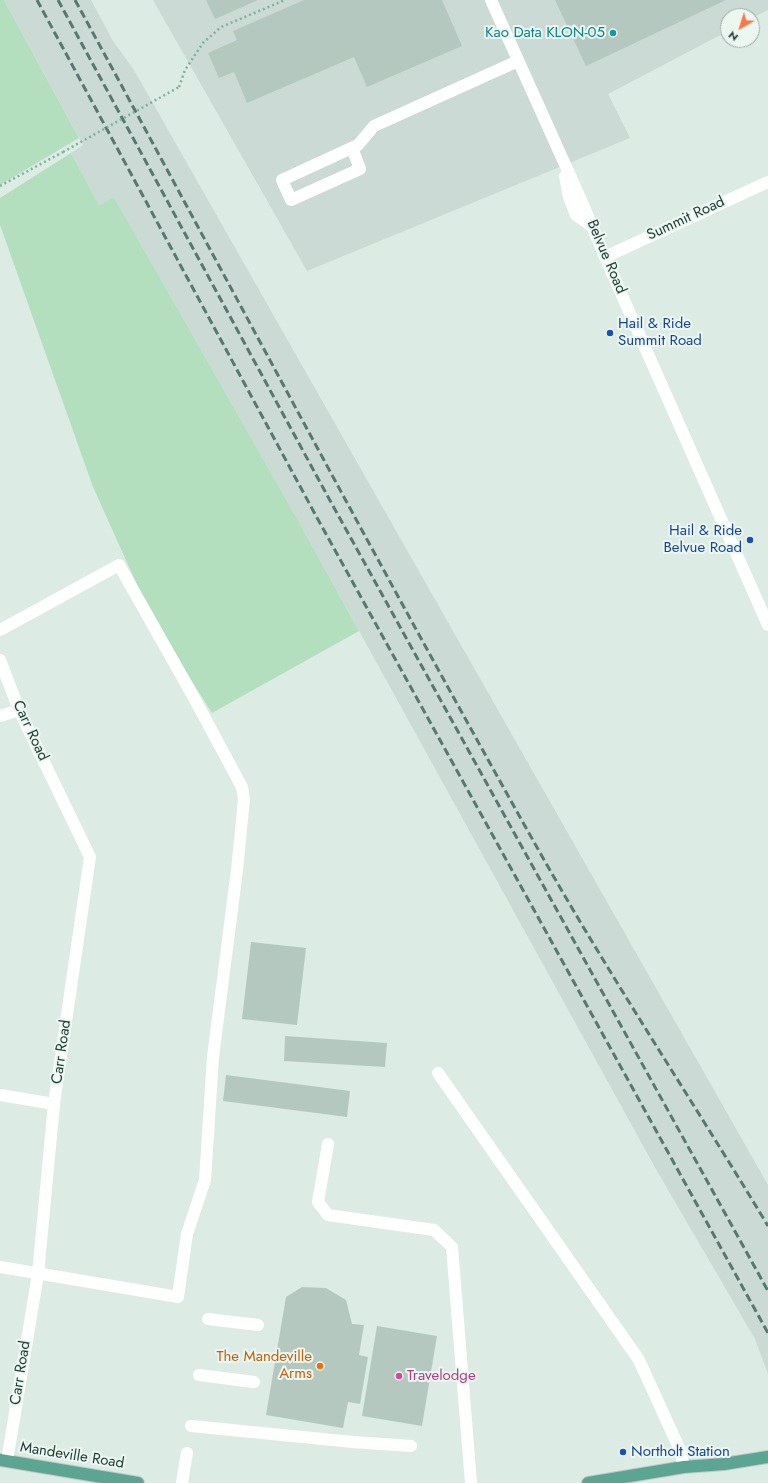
<!DOCTYPE html>
<style>
body{margin:0}
#map{position:relative;width:768px;height:1483px;overflow:hidden;background:#ddebe5;font-family:Jost,sans-serif}
canvas{display:block}
.north{position:absolute;left:720px;top:8px;width:40px;height:40px;box-sizing:border-box;background:#edf7f2;border:1px solid #9aaca6;border-radius:50%;rotate:219deg;font-size:11px;font-weight:700;line-height:16px;text-align:center;color:#1d3b33}
.north::after{content:'';display:block;margin:auto;width:14px;height:18px;background:#ff7646;clip-path:polygon(50% 0,100% 100%,50% 72%,0 100%)}
</style>
<div id="map">
<canvas width="768" height="1483"></canvas>
<div class="north">N</div>
</div>
<script>
const ctx = document.querySelector('canvas').getContext('2d');
ctx.lineJoin = 'round';
function fillPath(path, color) {
  ctx.fillStyle = color;
  ctx.fill(path, 'evenodd');
}
function trace(path, color, width, dash) {
  ctx.strokeStyle = color;
  ctx.lineWidth = width;
  ctx.lineCap = dash ? 'butt' : 'round';
  ctx.setLineDash(dash || []);
  ctx.stroke(path);
}
function write(font, color, halo, rows, align = 'center') {
  ctx.font = font + ' Jost,sans-serif';
  ctx.lineWidth = 4;
  ctx.setLineDash([]);
  ctx.textBaseline = 'middle';
  ctx.strokeStyle = halo;
  ctx.fillStyle = color;
  for (const [text, x, y, turn = 0] of rows) {
    ctx.save();
    ctx.translate(x, y);
    ctx.rotate((+turn || 0) * Math.PI / 180);
    ctx.textAlign = isNaN(turn) ? turn : align;
    if (halo) ctx.strokeText(text, 0, 0);
    ctx.fillText(text, 0, 0);
    ctx.restore();
  }
}
fillPath(new Path2D(`
 M4,0H91L113,41L134,70L768,1185V1374L755,1339L657,1171L299,522L114,197L99,205L71,153L83,145Z
 M153,0H768V10L752,18V16H728V31L608,94L630,138L307,271Z`), '#cbdad4');
fillPath(new Path2D(`
 M0,0H4L79,138L0,185Z
 M71,153L99,205L114,197L299,522L359,631L212,713L153,620L93,487L0,225V198Z`), '#b3dfbf');
fillPath(new Path2D(`
 M206,0H258L215,19Z
 M304,0H442L462,46L367,87L354,57L247,103L234,72L219,78L208,53L237,40L233,31Z
 M555,0H726L586,66Z
 M251,942L306,948L297,1025L242,1019Z
 M285,1036L387,1043L385,1067L284,1061Z
 M226,1075L350,1091L347,1117L223,1101Z
 M302,1287L326,1288L346,1300L352,1324L364,1325L359,1355L368,1357L360,1404L348,1402L343,1428L266,1415L286,1297Z
 M377,1326L437,1336L422,1426L362,1416Z`), '#b5c8c0');
const primary = new Path2D(`
 M0,1460L138,1483
 M588,1483L684,1467L724,1464L768,1457`);
trace(primary, '#c0c8c6', 14);
trace(new Path2D(`
 M179,87L185,70L203,43L221,27L285,0
 M0,186L63,152`), '#7ab2a1', 2.5, [2, 3]);
trace(new Path2D(`
 M352,148L360,169L291,200L282,180L358,145L374,126L518,61
 M0,630L119,565L193,696L242,787L244,799L237,870L213,1057L205,1180L187,1234L178,1297L0,1267
 M438,1073L639,1360L680,1450L684,1467
 M208,1319L258,1325
 M199,1375L254,1382
 M191,1426L353,1442L411,1446
 M182,1483L187,1453`), '#fff', 12);
trace(new Path2D(`
 M491,0L581,200L605,257L768,625
 M565,176L569,197L576,215L592,226
 M605,257L768,182
 M0,660L19,710L90,857L54,1104L38,1274L7,1461
 M0,716L19,710
 M0,1095L54,1104
 M328,1144L318,1202L328,1215L434,1230L452,1247L471,1483`), '#fff', 12);
trace(primary, '#5ca593', 12);
trace(new Path2D(`
 M37,0L315,514L768,1333
 M58,0L333,506L768,1291
 M75,0C231,286 383,574 543,858C614,983 694,1103 768,1226`), '#57786f', 3, [8, 4]);
trace(new Path2D(`
 M63,152L179,87`), '#7ab2a1', 2.5, [2, 3]);
for (const [x, y, r, color] of [
 [613,33,4,"#0f9aa8"],
 [610,333,4,"#1a4fb4"],
 [750,540,4,"#1a4fb4"],
 [320,1366,4,"#e8710a"],
 [399,1376,4,"#d1479c"],
 [623,1452,4,"#1a4fb4"]
]) {
  const dot = new Path2D();
  dot.arc(x, y, r, 0, 2 * Math.PI);
  ctx.fillStyle = color;
  ctx.fill(dot);
  trace(dot, '#edf7f2', 1.5);
}
write('15px', '#0d838f', '#edf7f2', [
 ["Kao Data KLON-05",605,33]
], 'right');
write('15px', '#1d3b33', '#edf7f2', [
 ["Summit Road",686,219,-25],
 ["Belvue Road",606,257,67],
 ["Carr Road",30,731,65],
 ["Carr Road",62,1052,-82],
 ["Carr Road",21,1373,-81],
 ["Mandeville Road",72,1456,9]
]);
write('15px', '#164399', '#edf7f2', [
 ["Hail & Ride",618,324],
 ["Summit Road",618,341],
 ["Hail & Ride",742,531,"right"],
 ["Belvue Road",742,548,"right"],
 ["Northolt Station",631,1452]
], 'left');
write('15px', '#c56008', '#edf7f2', [
 ["The Mandeville",312,1357],
 ["Arms",312,1374]
], 'right');
write('15px', '#b23c85', '#edf7f2', [
 ["Travelodge",407,1376]
], 'left');
</script>
